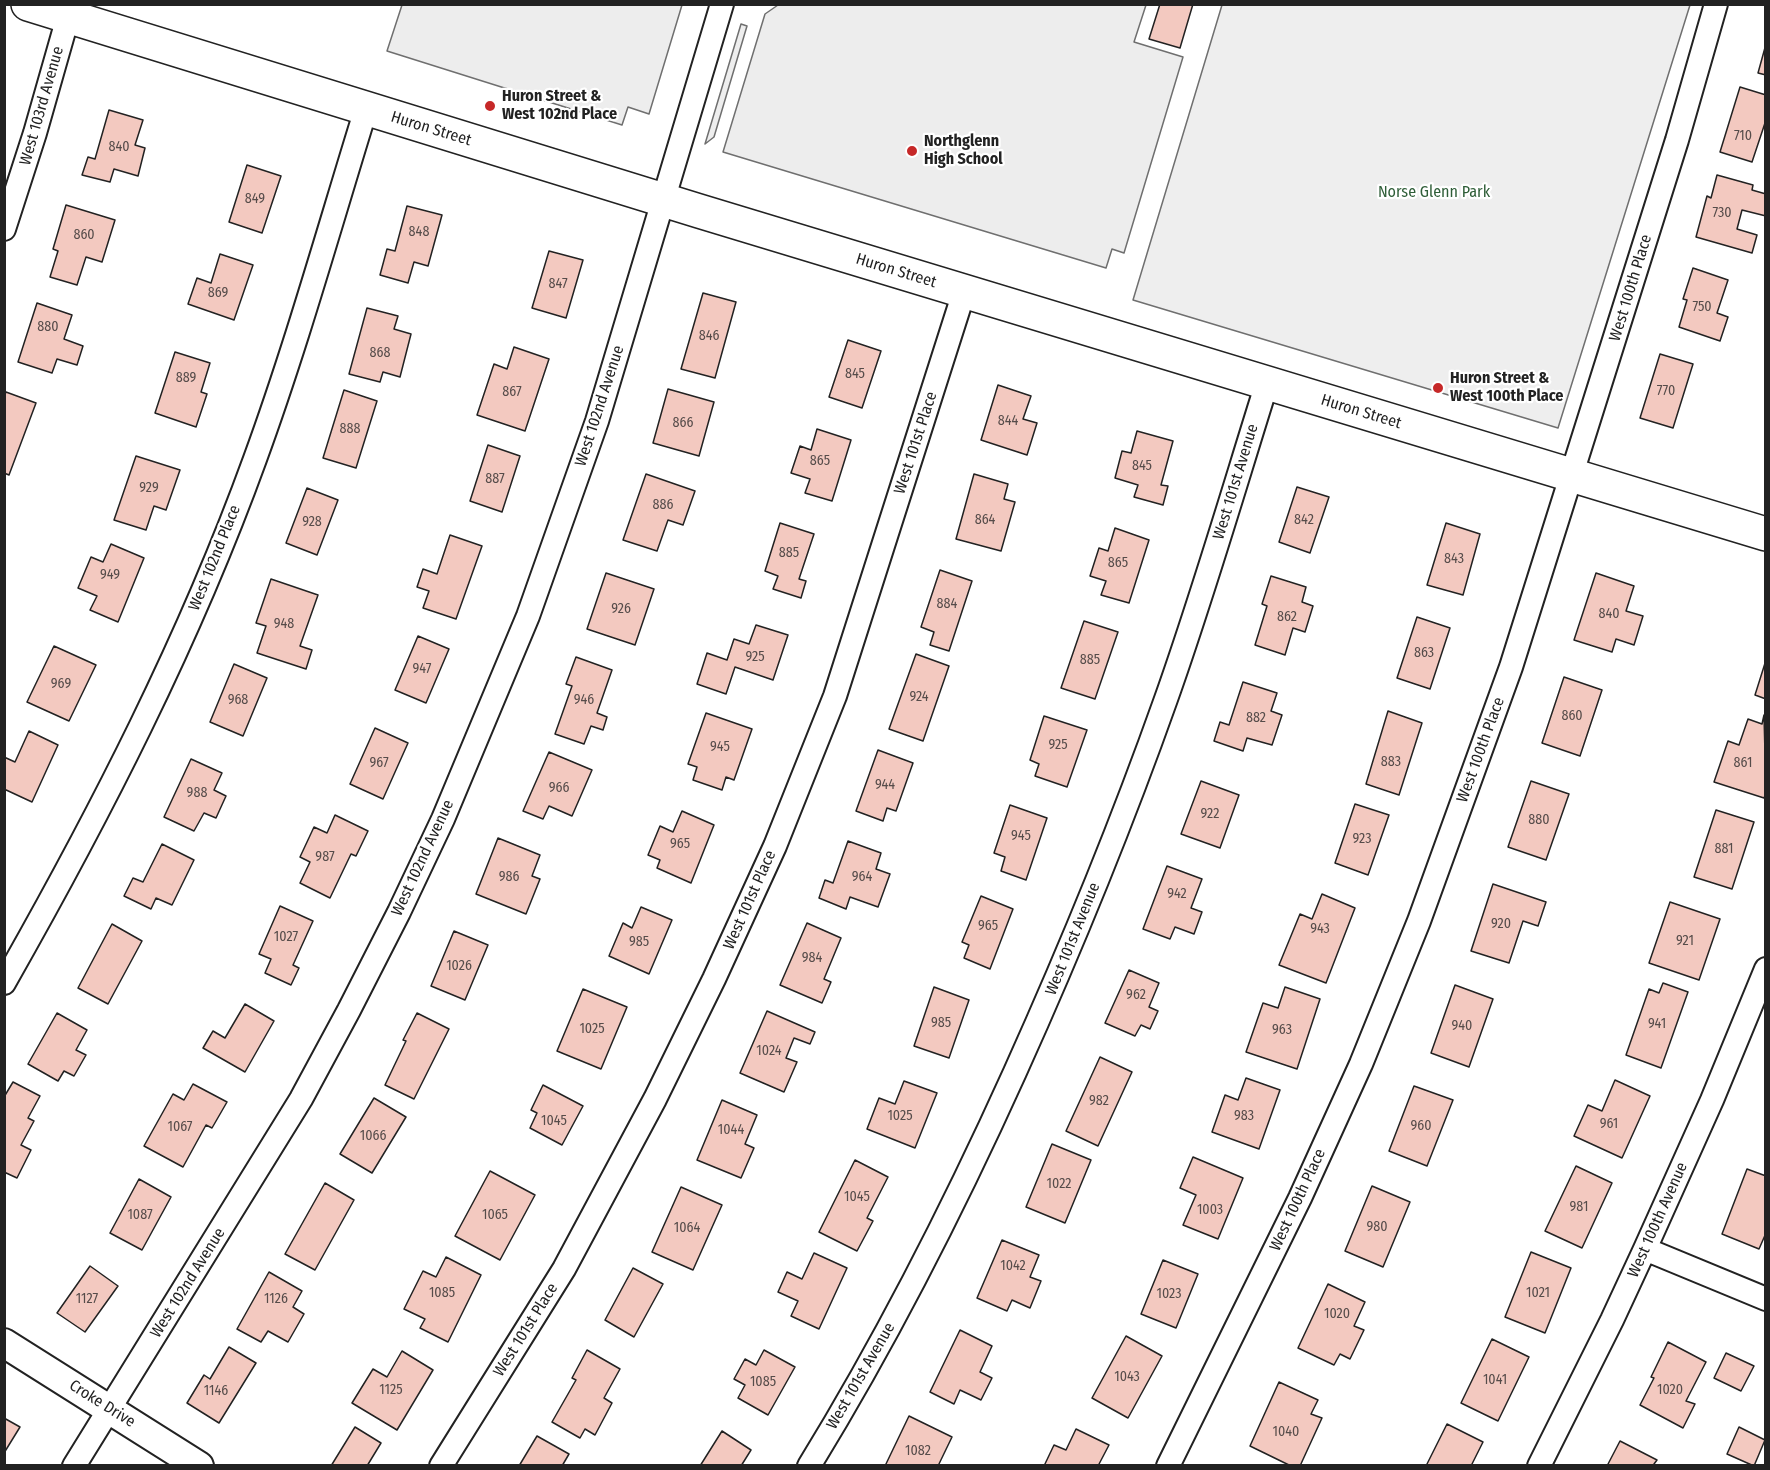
<!DOCTYPE html>
<style>
body{margin:0}
#map{position:relative;width:1770px;height:1470px;overflow:hidden;background:#fff;font-family:"Fira Sans Condensed",sans-serif}
canvas{display:block}
.frame{position:absolute;inset:0;border:6px solid #222;pointer-events:none}
</style>
<div id="map">
<canvas width="1770" height="1470"></canvas>
<div class="frame"></div>
</div>
<script>
const ctx = document.querySelector('canvas').getContext('2d');
ctx.lineJoin = 'round';
function fillPath(path, color) {
  ctx.fillStyle = color;
  ctx.fill(path, 'evenodd');
}
function trace(path, color, width, dash) {
  ctx.strokeStyle = color;
  ctx.lineWidth = width;
  ctx.lineCap = dash ? 'butt' : 'round';
  ctx.setLineDash(dash || []);
  ctx.stroke(path);
}
function write(font, color, halo, rows, align = 'center') {
  ctx.font = font + ' "Fira Sans Condensed",sans-serif';
  ctx.lineWidth = 4.5;
  ctx.setLineDash([]);
  ctx.textBaseline = 'middle';
  ctx.strokeStyle = halo;
  ctx.fillStyle = color;
  for (const [text, x, y, turn = 0] of rows) {
    ctx.save();
    ctx.translate(x, y);
    ctx.rotate((+turn || 0) * Math.PI / 180);
    ctx.textAlign = isNaN(turn) ? turn : align;
    if (halo) ctx.strokeText(text, 0, 0);
    ctx.fillText(text, 0, 0);
    ctx.restore();
  }
}
const green = new Path2D(`
 M1222,5H1690L1558,428L1133,300Z
 M741,24L747,26L714,137L705,144Z`);
fillPath(green, '#eee');
trace(green, '#6f6f6f', 1.5);
const parking = new Path2D(`
 M402,5V4L682,5L649,114L628,107L622,125L387,51Z
 M778,5H1146L1134,42L1183,57L1124,253L1112,249L1106,268L723,152L765,14Z`);
fillPath(parking, '#ededed');
trace(parking, '#6f6f6f', 1.5);
const building = new Path2D(`
 M1160,4H1193L1180,48L1149,39Z
 M1766,44V75L1758,73Z
 M1740,87L1766,95V120L1752,162L1720,152Z
 M109,110L143,120L135,145L145,148L138,176L114,169L110,182L82,175L88,157L95,159Z
 M247,165L281,176L262,233L229,222Z
 M1717,175L1753,185L1752,190L1766,194V216L1742,210L1737,229L1757,235L1752,253L1696,237L1707,196L1711,198Z
 M66,205L115,220L102,262L86,257L77,285L50,277L58,251L53,249Z
 M407,206L442,215L428,266L414,262L408,283L380,275L387,249L395,251Z
 M549,251L583,260L566,318L532,308Z
 M220,254L253,265L234,320L188,304L197,278L211,283Z
 M1693,268L1728,280L1717,313L1728,317L1720,341L1679,327L1687,300L1683,299Z
 M703,293L736,302L715,378L681,369Z
 M37,303L72,315L64,339L83,346L77,365L57,359L52,373L18,362Z
 M367,308L398,316L394,329L411,334L400,377L383,372L380,382L349,374Z
 M848,340L881,351L862,408L829,397Z
 M514,347L549,359L525,431L477,415L494,364L507,369Z
 M175,352L210,363L201,392L207,394L196,427L155,413Z
 M1660,354L1693,364L1673,428L1640,418Z
 M998,385L1031,396L1023,419L1037,423L1027,455L981,440Z
 M668,389L714,402L699,456L653,443Z
 M344,390L377,401L356,468L323,458Z
 M6,392L36,403L9,475L4,473V397Z
 M817,429L851,440L832,501L805,493L810,479L791,473L800,446L811,450Z
 M1137,431L1173,441L1161,485L1168,486L1163,505L1134,497L1138,485L1115,478L1122,451L1131,453Z
 M488,445L520,456L502,512L470,501Z
 M136,456L180,470L166,510L154,506L146,530L114,520Z
 M646,474L695,491L683,525L668,520L657,551L623,540Z
 M974,474L1008,484L1004,499L1015,502L1001,551L956,539Z
 M1297,487L1329,497L1310,553L1279,542Z
 M307,488L338,500L317,555L286,543Z
 M780,523L814,534L799,579L806,581L801,598L773,589L778,576L765,571Z
 M1446,523L1480,534L1463,595L1427,585Z
 M1115,528L1149,540L1129,603L1101,595L1106,581L1090,576L1099,548L1108,551Z
 M450,535L482,546L456,619L423,608L429,591L417,587L423,569L437,574Z
 M111,544L144,558L118,622L90,610L97,596L78,588L91,557L103,562Z
 M940,570L972,581L949,651L930,645L934,632L921,627Z
 M606,573L654,589L635,645L587,629Z
 M1596,573L1634,586L1626,611L1643,616L1634,645L1616,639L1612,652L1574,640Z
 M1271,576L1306,587L1302,602L1313,606L1305,632L1293,628L1285,655L1255,645L1267,606L1262,604Z
 M271,579L318,595L300,646L312,650L306,669L257,653L266,626L256,623Z
 M1417,617L1450,628L1430,689L1397,678Z
 M1084,621L1118,632L1095,699L1061,688Z
 M756,625L788,635L773,680L735,667L726,694L697,684L707,653L727,660L734,639L749,644Z
 M418,636L449,649L426,703L395,690Z
 M54,646L96,665L69,721L27,702Z
 M916,654L949,666L923,741L889,729Z
 M576,657L612,670L597,713L607,717L603,730L591,726L584,744L555,734L572,686L566,684Z
 M1766,660V699L1755,695Z
 M234,664L267,678L243,736L210,722Z
 M1564,677L1602,690L1580,756L1542,743Z
 M1243,682L1277,693L1271,711L1282,715L1272,745L1247,738L1243,751L1214,741L1220,722L1229,725Z
 M1388,711L1422,723L1399,795L1366,784Z
 M706,713L752,729L734,780L726,777L722,790L693,780L697,767L688,764Z
 M1764,715L1766,793L1764,798L1714,782L1728,741L1739,745L1748,719L1762,724Z
 M1044,716L1087,730L1067,787L1035,776L1039,764L1030,760Z
 M375,728L408,743L383,799L350,784Z
 M29,731L58,745L32,802L4,789V757L15,762Z
 M878,750L913,763L896,811L887,808L883,821L856,811Z
 M549,752L592,770L572,816L549,806L543,819L523,811Z
 M191,759L222,773L214,790L226,796L216,818L204,813L194,831L164,817Z
 M1201,781L1239,795L1220,848L1181,834Z
 M1531,781L1569,794L1546,860L1508,847Z
 M1355,804L1389,815L1368,875L1335,863Z
 M1010,805L1047,818L1026,880L1001,871L1005,857L994,853Z
 M1716,810L1754,822L1732,889L1694,877Z
 M682,811L714,825L691,883L657,868L660,860L648,855L660,826L673,832Z
 M335,815L368,831L356,856L351,854L330,898L300,883L310,862L300,857L314,827L327,833Z
 M498,838L540,855L532,876L540,879L526,914L476,894Z
 M848,841L881,853L876,869L890,874L878,907L850,897L846,909L819,898L825,880L833,883Z
 M162,844L194,860L172,905L156,898L151,909L124,896L133,878L143,882Z
 M1167,866L1202,879L1191,908L1202,912L1194,934L1175,927L1170,939L1143,929Z
 M1493,884L1546,902L1538,926L1523,921L1509,963L1471,951Z
 M1322,894L1355,908L1326,983L1279,965L1300,914L1312,919Z
 M981,896L1013,909L990,969L964,958L969,945L962,942Z
 M1670,902L1720,919L1699,980L1649,963Z
 M280,906L313,921L293,965L299,968L291,985L265,973L271,959L259,954Z
 M641,907L672,920L649,974L609,956L623,923L632,928Z
 M807,923L841,938L824,979L831,982L822,1003L780,985Z
 M112,924L142,941L108,1004L78,988Z
 M454,931L488,945L465,1000L431,986Z
 M1129,970L1159,983L1149,1007L1158,1011L1150,1029L1141,1025L1135,1036L1105,1023Z
 M1663,983L1688,992L1661,1068L1626,1055L1649,989L1659,993Z
 M1455,985L1493,999L1469,1067L1431,1053Z
 M934,987L969,1000L949,1058L914,1046Z
 M1285,987L1320,999L1297,1069L1246,1052L1263,1003L1278,1008Z
 M583,989L627,1007L601,1069L557,1051Z
 M245,1004L274,1021L245,1072L203,1048L213,1031L225,1038Z
 M767,1011L815,1032L810,1044L794,1038L786,1058L797,1062L784,1092L740,1073Z
 M57,1013L87,1030L76,1050L86,1055L74,1076L64,1071L58,1081L28,1064Z
 M417,1013L449,1029L414,1099L385,1085L406,1041L403,1040Z
 M1100,1057L1132,1072L1098,1146L1066,1131Z
 M1246,1078L1280,1090L1259,1149L1212,1132L1225,1095L1238,1100Z
 M1615,1080L1650,1096L1622,1158L1574,1136L1588,1105L1602,1111Z
 M904,1081L937,1093L915,1148L867,1129L879,1098L895,1104Z
 M13,1082L40,1096L28,1118L34,1121L21,1145L31,1150L17,1178L4,1172V1097Z
 M193,1084L227,1102L212,1128L206,1125L183,1167L144,1146L173,1094L184,1100Z
 M543,1085L583,1106L562,1145L530,1128L537,1113L531,1110Z
 M1414,1086L1453,1100L1427,1166L1389,1151Z
 M374,1098L406,1117L372,1173L340,1154Z
 M722,1100L757,1115L745,1144L754,1148L741,1178L697,1160Z
 M1052,1144L1091,1160L1065,1223L1026,1207Z
 M1193,1157L1243,1178L1218,1239L1183,1225L1196,1195L1180,1188Z
 M855,1160L888,1177L867,1218L873,1221L857,1251L819,1232Z
 M1576,1166L1612,1183L1582,1248L1545,1231Z
 M1747,1169L1766,1176V1233L1759,1249L1722,1234Z
 M490,1171L535,1195L500,1260L455,1236Z
 M139,1179L171,1197L142,1250L110,1233Z
 M325,1183L354,1200L315,1270L285,1254Z
 M1372,1186L1410,1202L1383,1267L1345,1251Z
 M681,1187L722,1205L693,1270L652,1252Z
 M1002,1240L1039,1255L1030,1277L1041,1281L1030,1308L1012,1300L1007,1311L977,1298Z
 M1531,1252L1571,1268L1545,1333L1505,1317Z
 M814,1253L847,1268L819,1329L791,1316L798,1301L778,1292L787,1272L802,1279Z
 M446,1257L481,1275L448,1342L420,1328L425,1319L404,1309L423,1271L436,1277Z
 M1163,1260L1198,1274L1176,1328L1141,1314Z
 M90,1266L118,1286L85,1332L57,1313Z
 M633,1268L663,1284L634,1337L605,1320Z
 M269,1272L302,1291L293,1307L304,1314L288,1342L268,1331L261,1342L237,1329Z
 M1328,1284L1365,1302L1354,1326L1364,1330L1350,1359L1340,1354L1334,1365L1298,1348Z
 M960,1330L992,1346L980,1372L992,1378L981,1400L960,1390L954,1404L930,1392Z
 M1126,1336L1162,1356L1128,1418L1092,1398Z
 M1492,1339L1529,1357L1498,1421L1461,1403Z
 M1668,1342L1706,1362L1686,1401L1695,1404L1683,1428L1640,1405L1654,1378L1651,1377Z
 M229,1347L256,1363L219,1423L187,1403L204,1375L210,1379Z
 M587,1350L620,1369L604,1398L612,1403L595,1435L585,1429L580,1438L552,1422L576,1380L572,1378Z
 M764,1350L795,1367L768,1415L738,1398L745,1385L734,1379L745,1359L756,1365Z
 M402,1351L433,1370L397,1430L352,1403L373,1369L387,1377Z
 M1726,1353L1754,1366L1741,1391L1714,1378Z
 M1279,1382L1318,1400L1311,1414L1322,1418L1300,1466H1291L1250,1446Z
 M909,1416L952,1437L938,1466H885Z
 M4,1418L20,1427L4,1453Z
 M1447,1424L1483,1442L1471,1466H1426Z
 M355,1427L381,1443L367,1466H331Z
 M1739,1427L1765,1440L1754,1466L1727,1454Z
 M1076,1429L1109,1445L1098,1466H1044L1054,1445L1066,1450Z
 M722,1431L751,1450L741,1466H700Z
 M537,1436L569,1454L562,1466H519Z
 M1620,1441L1657,1460L1654,1464L1656,1466H1607Z`);
fillPath(building, '#f3c9c0');
trace(building, '#222', 1.5);
const minor = new Path2D(`
 M4,229L35,133L68,17
 M4,983C100,814 189,641 255,459C297,344 330,225 366,109
 M1645,1249L1766,1299
 M74,1466L301,1099L349,1010L399,912L443,819L528,616L597,421L722,4
 M441,1466L564,1269L655,1099L714,979L775,846L835,696L964,292
 M809,1466C887,1339 954,1207 1015,1072C1070,950 1121,826 1166,699C1203,595 1234,488 1267,383
 M1168,1466L1300,1198L1361,1064L1419,921L1511,667L1677,140L1716,4
 M1539,1466L1612,1320L1645,1249L1712,1100L1766,969`);
const tertiary = new Path2D(`
 M4,1343L199,1466`);
const secondary = new Path2D(`
 M28,4L699,211L1766,534`);
trace(minor, '#222', 26);
trace(tertiary, '#222', 32);
trace(secondary, '#222', 36);
trace(minor, '#fff', 22);
trace(tertiary, '#fff', 28);
trace(secondary, '#fff', 33);
for (const [x, y, r, color] of [
 [490,106,6,"#c62828"],
 [912,151,6,"#c62828"],
 [1438,388,6,"#c62828"]
]) {
  const dot = new Path2D();
  dot.arc(x, y, r, 0, 2 * Math.PI);
  ctx.fillStyle = color;
  ctx.fill(dot);
  trace(dot, '#fff', 2);
}
write('14px', '#564c4a', null, [
 ["710",1743,136],
 ["840",119,147],
 ["849",255,199],
 ["730",1722,213],
 ["848",419,232],
 ["860",84,235],
 ["847",558,284],
 ["869",218,293],
 ["750",1702,307],
 ["880",48,327],
 ["846",709,336],
 ["868",380,353],
 ["845",855,374],
 ["889",186,378],
 ["770",1666,391],
 ["867",512,392],
 ["844",1008,421],
 ["866",683,423],
 ["888",350,429],
 ["865",820,461],
 ["845",1142,466],
 ["887",495,479],
 ["929",149,488],
 ["886",663,505],
 ["864",985,520],
 ["842",1304,520],
 ["928",312,522],
 ["885",789,553],
 ["843",1454,559],
 ["865",1118,563],
 ["949",110,575],
 ["884",947,604],
 ["926",621,609],
 ["840",1609,614],
 ["862",1287,617],
 ["948",284,624],
 ["863",1424,653],
 ["925",755,657],
 ["885",1090,660],
 ["947",422,669],
 ["969",61,684],
 ["924",919,697],
 ["968",238,700],
 ["946",584,700],
 ["860",1572,716],
 ["882",1256,718],
 ["925",1058,745],
 ["945",720,747],
 ["883",1391,762],
 ["967",379,763],
 ["861",1743,763],
 ["944",885,785],
 ["966",559,788],
 ["988",197,793],
 ["922",1210,814],
 ["880",1539,820],
 ["945",1021,836],
 ["923",1362,839],
 ["965",680,844],
 ["881",1724,849],
 ["987",325,857],
 ["986",509,877],
 ["964",862,877],
 ["942",1177,894],
 ["920",1501,924],
 ["965",988,926],
 ["943",1320,929],
 ["1027",286,937],
 ["921",1685,941],
 ["985",639,942],
 ["984",812,958],
 ["1026",459,966],
 ["962",1136,995],
 ["985",941,1023],
 ["941",1657,1024],
 ["940",1462,1026],
 ["1025",592,1029],
 ["963",1282,1030],
 ["1024",769,1051],
 ["982",1099,1101],
 ["1025",900,1116],
 ["983",1244,1116],
 ["1045",554,1121],
 ["961",1609,1124],
 ["960",1421,1126],
 ["1067",180,1127],
 ["1044",731,1130],
 ["1066",373,1136],
 ["1022",1059,1184],
 ["1045",857,1197],
 ["981",1579,1207],
 ["1003",1210,1210],
 ["1087",140,1215],
 ["1065",495,1215],
 ["980",1377,1227],
 ["1064",687,1228],
 ["1042",1013,1266],
 ["1085",442,1293],
 ["1021",1538,1293],
 ["1023",1169,1294],
 ["1127",87,1299],
 ["1126",276,1299],
 ["1020",1337,1314],
 ["1043",1127,1377],
 ["1041",1495,1380],
 ["1085",763,1382],
 ["1125",391,1390],
 ["1020",1670,1390],
 ["1146",216,1391],
 ["1040",1286,1432],
 ["1082",918,1451]
]);
write('bold 16px', '#222', '#fff', [
 ["Huron Street &",502,97],
 ["West 102nd Place",502,115],
 ["Northglenn",924,142],
 ["High School",924,160],
 ["Huron Street &",1450,379],
 ["West 100th Place",1450,397]
], 'left');
write('16px', '#222', '#fff', [
 ["West 103rd Avenue",42,106,-74],
 ["Huron Street",431,129,17],
 ["Huron Street",896,271,17],
 ["West 100th Place",1631,288,-73],
 ["West 102nd Avenue",600,406,-72],
 ["Huron Street",1361,412,17],
 ["West 101st Place",916,443,-72],
 ["West 101st Avenue",1236,482,-73],
 ["West 102nd Place",215,558,-68],
 ["West 100th Place",1481,750,-70],
 ["West 102nd Avenue",423,858,-65],
 ["West 101st Place",750,900,-66],
 ["West 101st Avenue",1073,939,-68],
 ["West 100th Place",1298,1200,-65],
 ["West 100th Avenue",1658,1220,-66],
 ["West 102nd Avenue",188,1283,-58],
 ["West 101st Place",526,1330,-58],
 ["West 101st Avenue",861,1376,-60],
 ["Croke Drive",102,1404,32]
]);
write('16px', '#2f5e38', '#fff', [
 ["Norse Glenn Park",1434,193]
]);
</script>
